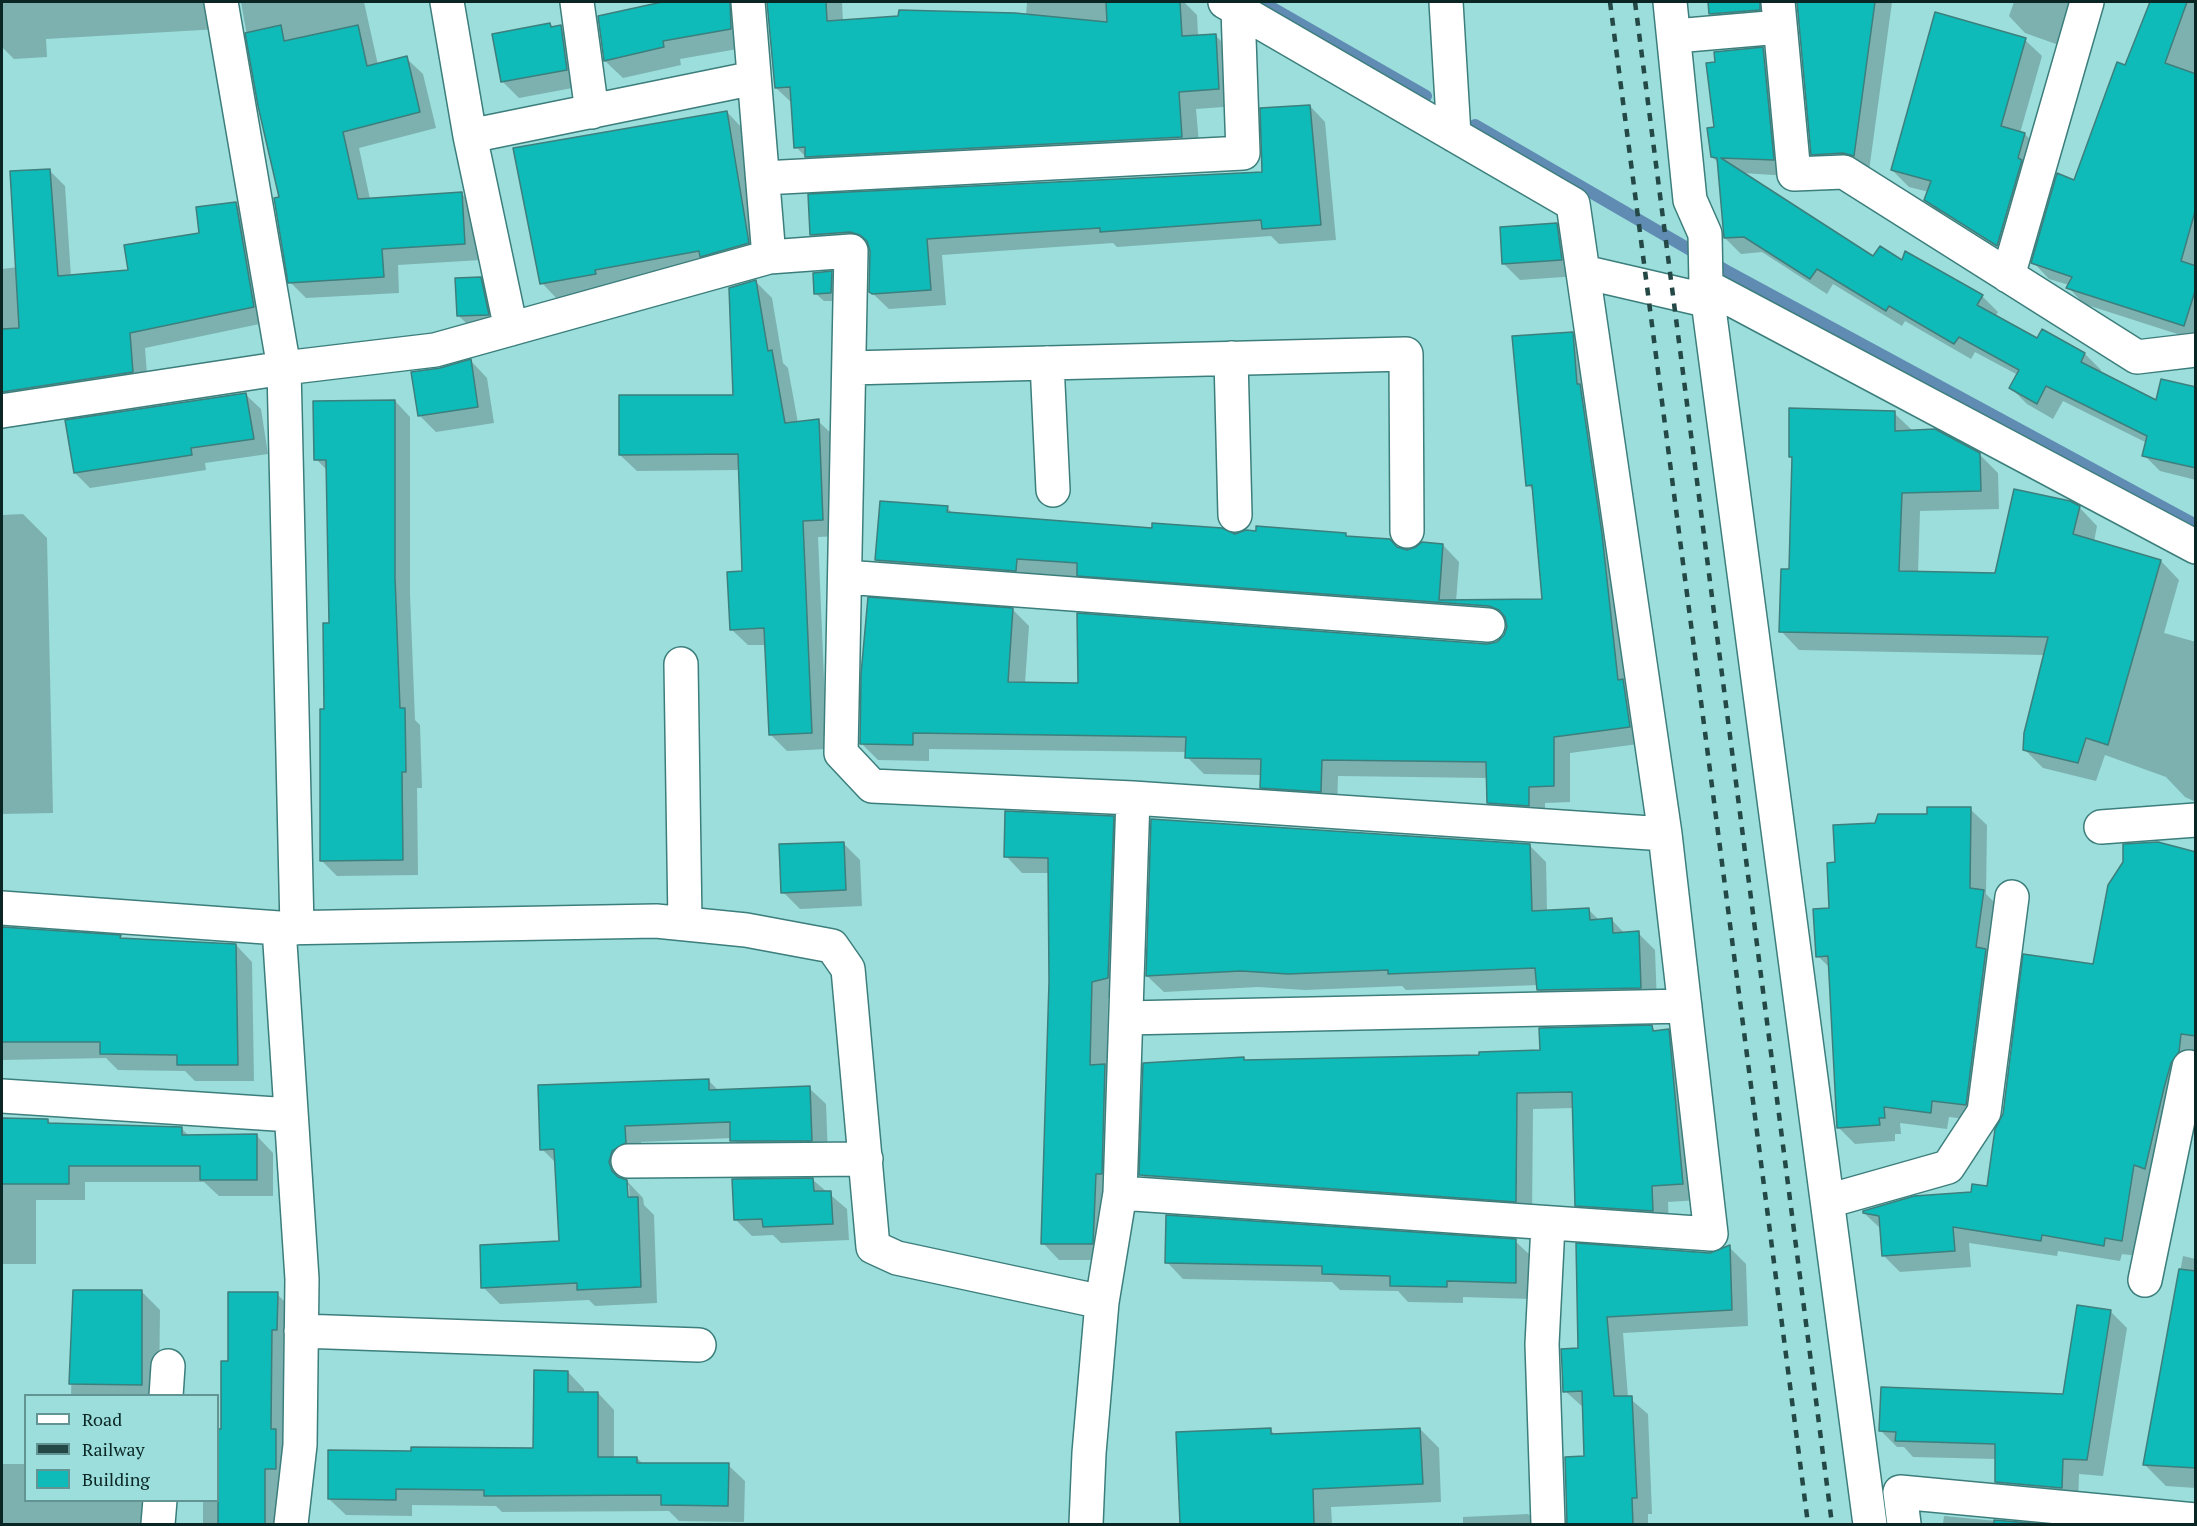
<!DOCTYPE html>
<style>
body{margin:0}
#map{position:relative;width:2197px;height:1526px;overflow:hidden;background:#9bdedb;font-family:"PT Serif",serif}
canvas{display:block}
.frame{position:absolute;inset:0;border:3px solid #092524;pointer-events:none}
.legend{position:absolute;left:24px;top:1394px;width:195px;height:108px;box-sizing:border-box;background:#9bdedb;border:2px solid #619492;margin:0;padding:8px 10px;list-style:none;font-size:18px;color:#092524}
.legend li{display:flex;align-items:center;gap:12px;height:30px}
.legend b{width:30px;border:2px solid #619492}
</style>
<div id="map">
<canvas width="2197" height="1526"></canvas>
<div class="frame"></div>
<ul class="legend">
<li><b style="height:8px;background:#fff"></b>Road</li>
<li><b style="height:8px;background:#244846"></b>Railway</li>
<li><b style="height:16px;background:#0ebbb8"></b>Building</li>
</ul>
</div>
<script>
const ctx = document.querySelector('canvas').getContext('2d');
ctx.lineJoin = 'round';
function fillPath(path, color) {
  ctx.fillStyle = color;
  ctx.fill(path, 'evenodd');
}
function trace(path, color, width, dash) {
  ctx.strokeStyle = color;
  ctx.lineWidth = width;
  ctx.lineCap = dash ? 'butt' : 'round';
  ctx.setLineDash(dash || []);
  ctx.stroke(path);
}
fillPath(new Path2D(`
 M2,2H230L219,29L46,39L47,57L14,59L2,47Z
 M241,2H364L378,65L406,58L423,74L436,128L359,148L370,199L462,194L478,210L481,260L398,265L399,293L306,298L290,282L281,198L259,105Z
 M668,2H763L749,47L680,59L681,65L623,78L605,61L600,18Z
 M768,2H842L843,22L1026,16L1027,2H1184L1197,15L1198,36L1215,35L1233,53L1237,106L1196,109L1200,155L814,165L796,147L793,104L776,88Z
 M1709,2H1784L1776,10L1726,29L1711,14Z
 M1798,2H1892L1869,171L1828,170L1812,154Z
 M2014,2H2088L2070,49L2025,33L2009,16Z
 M2152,2H2196V340L2084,304L2068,287L2069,285L2049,279L2033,262L2075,182L2126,67Z
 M550,24L554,28L561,27L577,43L583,86L519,98L503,82Z
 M2025,40L2042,56L2020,133L2025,134L2041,151L2014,262L1943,217L1926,200L1929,192L1909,187L1892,170ZM1942,210L2004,249L2003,252L1942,214Z
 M1763,49L1779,65L1789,176L1742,173L1873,259L1903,262L1982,296L1998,312L1995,317L2038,340L2043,331L2085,354L2101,370L2099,373L2157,402L2196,388V480L2160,471L2144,455L2147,443L2063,401L2053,419L2027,404L2011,388L2018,375L1975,352L1971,359L1905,321L1902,326L1833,284L1827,294L1762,252L1741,254L1725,238L1719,163L1712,157L1717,63Z
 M1310,106L1325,122L1336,240L1279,244L1271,236L1117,247L1113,243L942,255L946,305L889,309L870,291V248L827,250L812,235L1264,174Z
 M727,112L743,129L765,260L558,300L542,283Z
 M49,170L65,186L71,277L130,272L201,234L236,204L251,219L269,322L145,348L148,387L2,417V269L18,267Z
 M1556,225L1573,241L1578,276L1520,280L1504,264Z
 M831,273L839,281V301H824L815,293Z
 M480,278L488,286L496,322L467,324L459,316Z
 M756,282L772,298L783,363L788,368L798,423L818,421L835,437L839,536L818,537L827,749L787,751L770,734L766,645H748L731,629L744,572L740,470L637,471L620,455L734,396Z
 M1572,333L1589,350L1646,743L1570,753V802L1545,803V822L1505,819L1489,803L1488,778L1338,776L1337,808L1278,804L1262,787V775L1204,774L1187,757V752L929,749V761L878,760L861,743L1013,610L1029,626L1025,683L1079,684L1496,643L1504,637L1507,622L1095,592L1082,578L1033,574L1032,587L893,576L877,560L947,507L953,514L1235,535L1345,534L1349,538L1406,551L1443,545L1459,562L1456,602L1544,600L1534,491L1528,485Z
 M471,361L487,378L494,423L436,432L419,415L440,370Z
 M246,395L261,409L268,454L205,463L206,470L90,488L75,473Z
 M395,401L410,417V594L415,720L420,725L422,788H417L418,875L337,876L321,860L330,624L328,471L316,459Z
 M1894,413L1913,431L1979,454L1998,473L1999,509L1920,511L1918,573L1996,575L2079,507L2097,526L2094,542L2161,561L2179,580L2164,633L2196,642V802L2185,797L2166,777L2105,755L2096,781L2043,768L2024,749L2045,655L1799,650L1781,631L1790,571L1794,460L1790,456Z
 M23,514L47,538L53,813L2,814V515Z
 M1970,809L1987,825L1986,894L2000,908L1982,1121L1949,1117L1947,1129L1900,1123L1901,1134H1895V1141L1855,1144L1838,1127L1830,968L1818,956L1831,909L1837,864L1876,824Z
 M1113,817L1130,834L1124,995L1108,999L1107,1067L1121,1082L1109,1260H1059L1043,1243L1051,982L1050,873H1022L1006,856Z
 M843,843L860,860L862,906L800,909L783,892Z
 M1529,845L1546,862L1547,912L1589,910L1600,921L1612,920L1625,934L1638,933L1655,950L1657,1004L1555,1006L1538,990V985L1406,990L1402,986L1305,990L1258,987L1164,992L1147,976Z
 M2,926L120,937L123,940L236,945L252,962L254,1081H195L185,1071L118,1070L106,1058L2,1060Z
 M2196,986V1062L2138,1256L2122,1254L2120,1261L2058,1251L2057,1256L1969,1243L1971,1267L1900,1272L1884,1256L1882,1230L1864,1213L1972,1193L1989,1188Z
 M1652,1027L1656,1032L1668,1031L1685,1047L1699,1200L1668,1202L1669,1227L1593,1222L1576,1205L1574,1108L1533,1109L1532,1218L1158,1191L1141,1174L1243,1058L1246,1061L1481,1056L1542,1051Z
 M708,1080L719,1091L809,1088L826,1104L828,1157H749L732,1138L641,1142L642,1159L628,1168L625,1179L643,1198L644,1205L654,1215L657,1303L595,1306L589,1300L500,1304L483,1287L560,1243L556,1163L542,1149ZM626,1183L629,1186L630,1205H627Z
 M2,1118L48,1120L52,1125L181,1128L189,1136H257L273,1153V1196H219L204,1182H85V1200H36V1264H2Z
 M813,1180L847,1209L849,1240L781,1243L773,1235L752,1236L735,1219Z
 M1515,1241L1532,1257V1299L1463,1297V1303L1408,1302L1398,1291L1340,1290L1332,1282L1183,1279L1167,1262Z
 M1577,1245L1710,1254L1729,1247L1746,1264L1748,1326L1623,1333L1628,1397L1648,1414L1652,1514H1648V1524H1566V1459L1586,1458L1584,1408L1565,1391L1579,1349Z
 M2183,1256L2196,1259V1488L2166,1486L2144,1464Z
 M74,1291L142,1292L160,1310L159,1396H71Z
 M277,1294L291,1308L279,1524H203V1500H218V1430H222L229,1362Z
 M2110,1311L2127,1328L2103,1476L2079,1474L2078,1504L2013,1498L1996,1481V1459L1913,1457L1904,1447H1897L1881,1431L2064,1395Z
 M568,1372L584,1389V1393H598L614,1410V1458H637L643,1464L728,1465L745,1481L744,1522L679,1521L669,1511L502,1512L496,1506L412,1505V1516L346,1515L329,1499L412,1452L535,1450Z
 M1420,1429L1439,1448L1441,1502L1331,1507L1332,1524H1182L1178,1434L1270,1430L1276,1435Z
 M2,1464H26V1500H141L150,1513V1524H2Z
 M1528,1514L1539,1524H1463V1517Z
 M1944,1516L2029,1524H1943Z`), '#0003');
trace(new Path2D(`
 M1262,2L1426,96
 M1475,125L1725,270L2196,525`), '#608cb4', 12);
const building = new Path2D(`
 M662,2H730L731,29L663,41L664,47L604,61L598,16Z
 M767,2H826L827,21L898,16L899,10L1015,13L1107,22L1106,2H1180L1182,36L1216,34L1219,89L1179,92L1182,137L805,157V147L794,148L790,87L775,88Z
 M1708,2H1760V10L1709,14Z
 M1797,2H1875L1854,156L1843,153L1811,155Z
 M2150,2H2187L2165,63L2196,74V208L2181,261L2196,266V288L2184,326L2066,288L2072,277L2031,263L2057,173L2074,180L2117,62L2125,65Z
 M1935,12L2026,38L2001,126L2025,133L2018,158L2022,160L1997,246L1924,200L1931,181L1891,170Z
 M550,23L551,27L561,25L567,70L501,82L492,34Z
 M281,25L284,41L358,25L367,66L407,56L420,112L343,132L358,199L462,192L465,244L382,249L384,277L288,283L274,198L279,197L258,106L245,33Z
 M1763,47L1774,160L1721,158L1873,256L1880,246L1902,260L1905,251L1983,295L1977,305L2037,338L2042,329L2085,353L2081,362L2156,400L2161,379L2196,387V468L2142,456L2147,436L2046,386L2037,404L2009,388L2019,370L1959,337L1954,344L1889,306L1886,311L1817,269L1810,279L1744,237L1724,238L1717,158L1711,157L1707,128L1714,127L1706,63L1715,62L1714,52Z
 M1310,105L1321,225L1262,229L1261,220L1100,232V228L927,239L931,290L872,294L869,292L870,251L867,241L860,235L850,232L810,235L808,194L1262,172L1260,108Z
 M727,111L749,243L700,257L699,251L595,270L596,274L540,284L513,148Z
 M50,169L58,276L128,270L124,245L199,233L196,207L236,202L254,307L130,333L133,372L2,392V329L19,328L10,171Z
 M1557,223L1562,260L1502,264L1500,227Z
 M832,271L831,293L814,294L813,273Z
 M481,277L489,315L457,316L455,278Z
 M756,280L768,351L772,350L785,423L819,419L823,520L803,521L812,733L769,735L764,628L730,630L727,572L742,571L738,454L619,455V395H733L729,288Z
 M1573,332L1577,384H1580L1602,534L1618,680L1623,679L1630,727L1554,737V786L1529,787V806L1487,803L1486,762L1322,760L1321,792L1260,788L1261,759L1185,758L1186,737L913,733V745L860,744L861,674L868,597L1013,608L1008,682L1078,683L1077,613L1487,644L1497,642L1504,635L1507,627L1505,617L1499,610L1489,606L1077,576V563L1017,559L1016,571L875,560L880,501L948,506L947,512L1152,528V523L1222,528L1235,534L1246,530L1256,531V526L1346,533V536L1390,539L1397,547L1407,550L1416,547L1422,542L1443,544L1439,600L1542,599L1532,485L1526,486L1512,336Z
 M471,359L478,407L418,416L411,372L440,368Z
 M246,393L254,439L191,448L192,455L74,473L65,420Z
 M395,400V577L400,708H405L406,772H402L403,860L320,861V709H324L323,623H329L326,460H314L313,401Z
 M1789,408L1895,411V431L1935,429L1980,453L1981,491L1902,493L1899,571L1995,573L2014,489L2070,501L2080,506L2073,534L2161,560L2108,745L2086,738L2078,763L2023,750L2024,733L2048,637L1779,632L1781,569H1789L1792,457H1789Z
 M1927,807H1971L1970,888L1984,890L1976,947L1986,949L1966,1105L1932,1101L1931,1113L1884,1107L1885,1118H1879L1880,1125L1837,1128L1828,956L1816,957L1813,909L1829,908L1827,863L1835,862L1833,825L1875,823L1878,814H1927Z
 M1005,811L1114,816L1108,978L1092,982L1090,1065L1105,1064L1102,1174H1096L1093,1244H1041L1049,982L1048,858L1004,857Z
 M1151,819L1530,844L1532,911L1589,908L1590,920L1612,918L1613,933L1639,931L1641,988L1537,990L1535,968L1388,974V970L1288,974L1241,971L1146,976Z
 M844,842L846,890L781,893L779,844Z
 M2158,842L2196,852V1036L2181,1034L2179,1052L2171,1063L2164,1088L2145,1169L2134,1165L2122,1241L2105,1238L2104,1246L2042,1235L2041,1241L1953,1227L1955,1251L1882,1256L1879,1216L1863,1213V1211L1914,1196L1971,1192L1972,1184L1987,1186L1995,1129L2003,1114L2023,954L2093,964L2108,885L2123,862V844Z
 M2,927L121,935L120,938L236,944L238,1065H177V1055L100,1054V1042H2Z
 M1652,1025L1653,1031L1669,1029L1683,1184L1652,1186L1653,1211L1575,1206L1572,1092L1517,1093L1516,1202L1139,1175L1143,1063L1244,1057V1060L1479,1055V1052L1540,1050L1539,1028Z
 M709,1079V1090L810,1086L812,1141H730V1122L625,1126L626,1143L612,1151L609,1162L612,1171L618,1177L627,1180L628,1197H638L641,1287L577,1290V1283L481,1288L480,1245L559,1241L554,1149L540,1150L538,1085Z
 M2,1118L48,1119V1123L182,1127V1135L257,1134V1180H200V1166H69V1184H2Z
 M813,1178L814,1191H831L833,1224L763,1227L762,1219L734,1220L732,1179Z
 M1166,1215L1516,1239V1283L1447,1281V1287L1390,1286V1276L1322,1274V1266L1165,1263Z
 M1576,1243L1710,1253L1730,1245L1732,1310L1607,1317L1614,1396H1632L1637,1498H1632L1633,1524H1567L1565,1457L1584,1456L1582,1391L1563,1392L1562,1366L1561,1349L1578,1348Z
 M2179,1269L2196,1271V1468L2143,1465Z
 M73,1290H142V1385L69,1384Z
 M228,1292H278L277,1330H272L271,1429H276V1469H265V1524H218V1429H221V1361H228Z
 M2077,1305L2111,1310L2087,1460L2063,1459L2062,1488L1995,1482V1444L1895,1441L1896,1432L1879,1431L1881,1387L2063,1394Z
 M534,1370L568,1371V1392H598V1457H637V1463H729L728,1506L661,1505V1495L484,1496V1490L396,1489V1500L328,1499V1450L411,1451V1447L533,1448Z
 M1271,1428V1434L1420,1428L1423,1484L1313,1489L1314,1524H1180L1176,1432Z
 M1994,1520L2044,1524H1994Z`);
fillPath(building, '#0ebbb8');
trace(building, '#3d7f7d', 1.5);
const street = new Path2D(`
 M221,2L284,368L297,928
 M447,2L470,136
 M577,2L592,112
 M748,2L769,257
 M1446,2L1454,135
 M1670,2L1690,200L1705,234L1706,286L1870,1524
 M1778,2L1794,174L1844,172L2137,357L2196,350
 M1675,36L1780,27
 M763,178L1243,153L1238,9
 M1584,272L1709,301
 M2008,276L2087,2
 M1706,286L2196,547
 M511,329L470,136L754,78
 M1231,358L1235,515
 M1047,363L1053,490
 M849,368L1406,354L1407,531
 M2,411L284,368L435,350L769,257L851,251L841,753L872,786L1133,798L1665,834
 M845,577L1488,625
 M681,664L685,923
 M2101,827L2196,820
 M2,908L279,928L656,921L746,930L832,946L848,969L873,1247L897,1258L1102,1302
 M279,928L302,1279L300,1445L291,1524
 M1126,1018L1685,1006
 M2,1096L291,1115
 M628,1161L866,1159
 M1120,1193L1711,1234L1665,834L1573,204L1225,2
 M1828,1201L1948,1167L1984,1112L2012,897
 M1548,1225L1542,1344L1548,1524
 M2145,1280L2189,1067L2196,1069
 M301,1331L699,1345
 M166,1396L168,1366
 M158,1524L160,1500
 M1086,1524L1089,1453L1102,1302L1120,1193L1133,798
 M1904,1524L1900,1492L2196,1520`);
trace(street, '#3c7e7c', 36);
trace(street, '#fff', 33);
trace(new Path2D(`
 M1610,2L1808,1524
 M1635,2L1832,1524`), '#244846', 4.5, [8, 8]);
</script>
